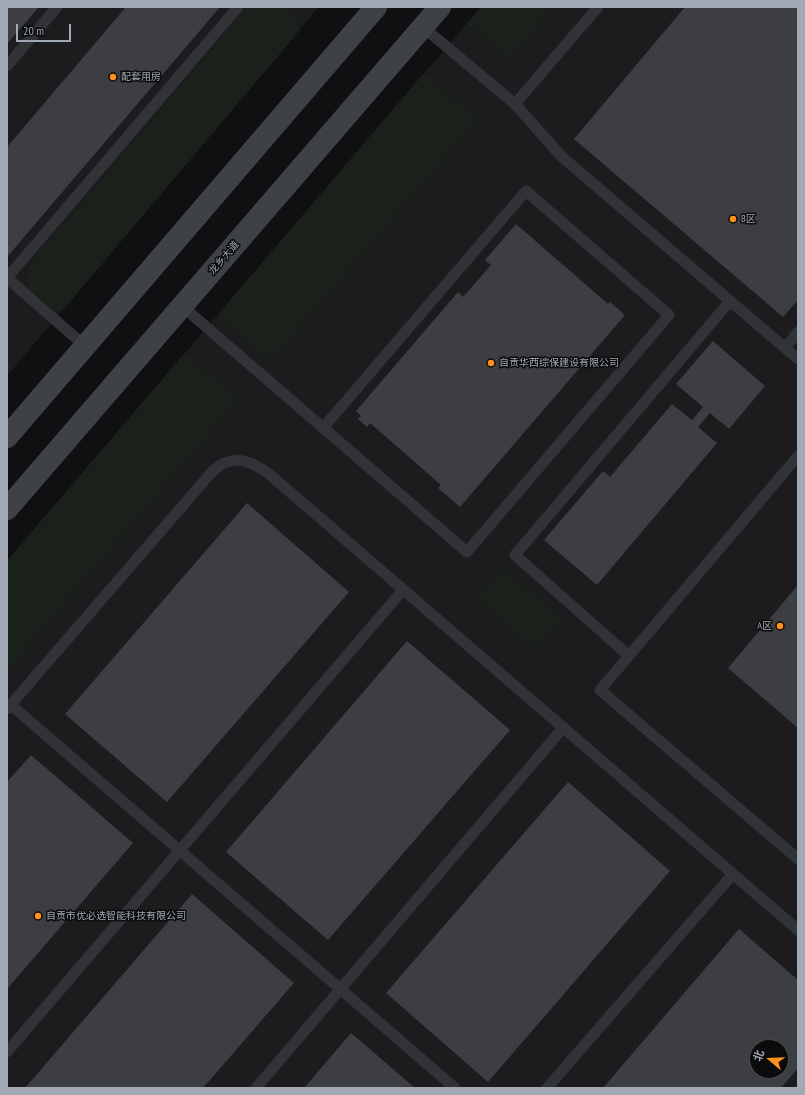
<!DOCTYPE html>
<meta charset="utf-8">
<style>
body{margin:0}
#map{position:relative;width:805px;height:1095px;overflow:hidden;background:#101012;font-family:"PT Sans Narrow","Noto Sans SC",sans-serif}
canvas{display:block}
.frame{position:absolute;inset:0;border:8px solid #a0a9b4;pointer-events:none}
.north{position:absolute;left:749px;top:1039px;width:40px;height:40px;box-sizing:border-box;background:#0b0b0c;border:1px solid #474a4f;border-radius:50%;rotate:289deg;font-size:11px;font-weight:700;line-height:16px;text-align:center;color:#a0a9b4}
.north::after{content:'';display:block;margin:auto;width:14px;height:18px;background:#ff901a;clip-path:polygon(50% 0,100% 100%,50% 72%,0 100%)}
.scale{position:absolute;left:16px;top:24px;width:55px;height:18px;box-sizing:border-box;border:2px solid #a0a9b4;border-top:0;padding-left:5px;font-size:12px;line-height:14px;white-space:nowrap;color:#a0a9b4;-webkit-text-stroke:3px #0b0b0c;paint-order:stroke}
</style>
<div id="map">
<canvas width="805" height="1095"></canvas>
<div class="frame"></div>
<div class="north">北</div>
<div class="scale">20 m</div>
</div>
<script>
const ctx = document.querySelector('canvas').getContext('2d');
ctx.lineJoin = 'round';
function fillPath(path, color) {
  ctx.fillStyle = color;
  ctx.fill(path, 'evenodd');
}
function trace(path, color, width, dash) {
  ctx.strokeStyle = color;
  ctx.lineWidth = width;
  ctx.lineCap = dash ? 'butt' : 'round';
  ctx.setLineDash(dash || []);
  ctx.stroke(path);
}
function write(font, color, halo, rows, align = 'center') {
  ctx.font = font + ' "PT Sans Narrow","Noto Sans SC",sans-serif';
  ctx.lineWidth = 3;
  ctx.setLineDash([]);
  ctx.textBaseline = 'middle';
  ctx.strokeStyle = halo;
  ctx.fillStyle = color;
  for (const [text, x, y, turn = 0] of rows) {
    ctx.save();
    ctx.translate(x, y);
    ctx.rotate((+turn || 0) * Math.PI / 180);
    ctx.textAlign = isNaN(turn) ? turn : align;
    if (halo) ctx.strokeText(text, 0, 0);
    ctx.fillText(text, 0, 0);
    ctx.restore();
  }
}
fillPath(new Path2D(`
 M7,7H319L7,376Z
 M481,7H798V1088H7V561ZM757,1047H781V1071H757Z`), '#1c1c1f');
fillPath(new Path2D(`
 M248,7H292L300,30L62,311L52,309L30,289L27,279L29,266Z
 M481,7H554L509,59L467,23Z
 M424,73L478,119L271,361L220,318V312Z
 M183,355L189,356L238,400L7,671V561Z
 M503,568L562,618L536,650L477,600Z`), '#1a211a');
fillPath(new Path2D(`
 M7,7H39L7,44Z
 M126,7H220L7,257V147Z
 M685,7H798V300L783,317L574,139Z
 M516,224L608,304L610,302L625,315L460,507L438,488L441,485L370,423L367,427L358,419L361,416L356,411L458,292L463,297L491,265L485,260Z
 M713,341L765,386L729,429L710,413L698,427L717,443L597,585L544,540L603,471L610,477L672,404L692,420L703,407L676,384Z
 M247,503L349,592L167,802L65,714Z
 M798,585V728L728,668Z
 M407,641L510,730L328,940L226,852Z
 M31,755L133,843L7,989V782Z
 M568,782L670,871L488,1082L386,993Z
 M192,894L294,983L203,1088H25Z
 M739,929L798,980V1068L781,1088H603ZM757,1047H781V1071H757Z
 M351,1033L415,1088H304Z`), '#3c3e42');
trace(new Path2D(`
 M423,27L515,104L561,156L798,359
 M7,66L57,7
 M515,104L598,7
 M7,278L238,7
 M7,278L85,346
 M182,306L467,552L669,315L526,191L323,428
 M785,348L798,332
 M798,456L600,690L798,859
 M629,656L515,555L730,301
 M11,705L455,1088
 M7,709L211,473C230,453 247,459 268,473L798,930
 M7,1052L403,590
 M256,1088L563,728
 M547,1088L733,874`), '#313337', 11);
trace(new Path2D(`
 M7,437L376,7
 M7,509L440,7`), '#3e4247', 22);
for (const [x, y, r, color] of [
 [113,77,4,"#ff901a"],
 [733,219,4,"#ff901a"],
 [491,363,4,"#ff901a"],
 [780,626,4,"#ff901a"],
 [38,916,4,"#ff901a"]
]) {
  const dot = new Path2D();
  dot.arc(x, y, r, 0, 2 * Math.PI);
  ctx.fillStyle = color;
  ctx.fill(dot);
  trace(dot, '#0b0b0c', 1.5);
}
write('10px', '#a0a9b4', '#0b0b0c', [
 ["配套用房",121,77],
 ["B区",741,219],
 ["自贡华西综保建设有限公司",499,363],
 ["A区",772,626,"right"],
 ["自贡市优必选智能科技有限公司",46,916]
], 'left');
write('10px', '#a0a9b4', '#0b0b0c', [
 ["龙乡大道",224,258,-49]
]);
</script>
